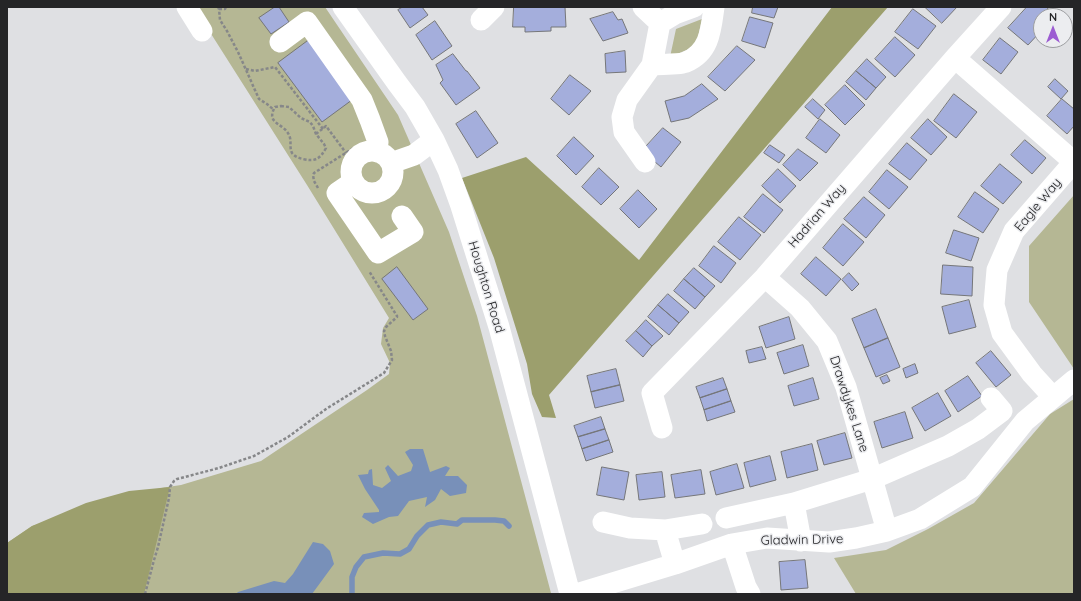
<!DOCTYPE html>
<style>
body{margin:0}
#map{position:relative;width:1081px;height:601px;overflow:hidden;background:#dfe0e3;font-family:Quicksand,sans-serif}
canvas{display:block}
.frame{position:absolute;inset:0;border:8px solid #252527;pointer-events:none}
.north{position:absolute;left:1033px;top:8px;width:40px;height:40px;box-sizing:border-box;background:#ecedf0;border:1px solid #9c9da0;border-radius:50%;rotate:0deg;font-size:11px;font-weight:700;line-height:16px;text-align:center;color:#252527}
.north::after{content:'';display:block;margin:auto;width:14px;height:18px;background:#9c5cd2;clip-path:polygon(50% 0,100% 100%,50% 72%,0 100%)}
</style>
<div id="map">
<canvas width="1081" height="601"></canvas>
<div class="frame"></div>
<div class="north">N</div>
</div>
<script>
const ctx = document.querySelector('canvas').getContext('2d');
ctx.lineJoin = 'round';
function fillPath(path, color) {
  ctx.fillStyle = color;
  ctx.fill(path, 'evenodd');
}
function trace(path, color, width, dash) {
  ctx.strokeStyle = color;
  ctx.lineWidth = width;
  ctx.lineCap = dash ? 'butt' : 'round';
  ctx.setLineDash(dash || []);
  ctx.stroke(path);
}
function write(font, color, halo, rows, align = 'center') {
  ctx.font = font + ' Quicksand,sans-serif';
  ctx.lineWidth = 3;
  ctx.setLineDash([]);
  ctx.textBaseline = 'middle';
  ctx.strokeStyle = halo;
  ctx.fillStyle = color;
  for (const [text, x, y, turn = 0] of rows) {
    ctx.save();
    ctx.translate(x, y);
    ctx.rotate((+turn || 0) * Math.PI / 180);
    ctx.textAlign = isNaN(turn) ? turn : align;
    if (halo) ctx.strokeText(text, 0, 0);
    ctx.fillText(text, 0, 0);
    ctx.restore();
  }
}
fillPath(new Path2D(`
 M194,7H325L398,115L449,232L477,316L551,593L549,594H7V543L32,526L161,488L181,485L261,461L367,390L389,374L390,363L381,344L383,328L389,318L307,185Z
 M702,19L696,46L670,57L676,29Z
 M1074,195V369L1029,302V246Z
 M1074,399V594H856L834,558L886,550L928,529L974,503L1050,414Z`), '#b5b794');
fillPath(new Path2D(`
 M832,7H888L549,395L556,418L542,417L532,394L527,364L494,258L462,178L526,157L639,260Z
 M170,487L144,594H7V543L32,526L86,503L129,491Z`), '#9c9f6d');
fillPath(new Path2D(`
 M410,449H423L430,472L446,466L450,468L445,476H458L467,485L466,493L450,496L441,489L435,500L425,507L427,497L409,501L398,516L389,517L373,524L362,517L364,513L379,512V510L365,489L358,475L368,474L369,470L372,469L373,485L382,488L391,481L385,468L388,465L398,476L411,471L413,465L405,452Z
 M313,542L323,544L330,551L334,564L312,594H236L238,592L274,581L285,583L293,574Z`), '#7890b9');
trace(new Path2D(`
 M352,594V577L356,567L364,557L383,553L400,554L409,549L417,536L428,525L441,522L457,524L462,520H495L504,521L509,526`), '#7890b9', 5.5);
const building = new Path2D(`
 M275,7H279L289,22L271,34L259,18Z
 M403,7H422L428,15L410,28L398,10Z
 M514,7H565L566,27H551V31L525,32V27H513Z
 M753,7H778L774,18L752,13Z
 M925,7H957L942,23Z
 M1027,7H1046L1055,15L1054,16H1041V31L1028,45L1008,28Z
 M913,9L936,26L918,49L895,32Z
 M613,12L618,20L622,19L628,33L603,41L590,19Z
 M750,17L773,23L765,48L742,41Z
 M435,21L452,46L432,60L416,35Z
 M313,37L356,97L322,122L278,63Z
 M895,37L915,55L895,77L875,59Z
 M1000,38L1018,52L1001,74L983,60Z
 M737,46L755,60L725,91L708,77Z
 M625,51L626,72L606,73L605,54Z
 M453,54L466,71H467L480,88L456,105L440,83L443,80L436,65Z
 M867,59L886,77L876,88L856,71Z
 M856,71L876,88L866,100L846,82Z
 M570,75L591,91L569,115L551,99Z
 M1055,79L1068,91L1061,99L1048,87Z
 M702,84L718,99L689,118L671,122L665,101L684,96Z
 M845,85L865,105L845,125L825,105Z
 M954,94L977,112L956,138L934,121Z
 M813,99L825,110L818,119L805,107Z
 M1062,99L1074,109V126L1067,134L1047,116Z
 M476,111L498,143L477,158L456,124Z
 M820,119L840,135L826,153L806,138Z
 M928,119L947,137L931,155L911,138Z
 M663,128L681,142L661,167L642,151Z
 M574,137L594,156L576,175L557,156Z
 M1025,140L1046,158L1032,174L1011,155Z
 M907,143L927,160L910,180L889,164Z
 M770,145L785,155L779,163L764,153Z
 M798,149L818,163L800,181L783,165Z
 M1000,164L1022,182L1003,204L981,186Z
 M599,168L619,187L601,205L582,187Z
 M778,169L796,186L780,203L762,186Z
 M887,170L908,187L889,209L869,192Z
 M638,190L657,209L639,228L620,209Z
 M975,192L999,209L983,233L958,217Z
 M763,194L783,210L764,233L744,217Z
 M864,197L885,215L866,238L844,219Z
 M739,217L761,235L740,260L718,242Z
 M843,224L864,242L843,266L823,248Z
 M954,230L979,238L971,261L946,253Z
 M714,246L736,263L721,283L699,266Z
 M816,257L841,279L826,296L801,274Z
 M943,265L973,267L972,296L941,294Z
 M397,267L428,309L413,320L382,279Z
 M694,268L715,286L705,297L684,279Z
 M849,273L859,284L852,291L842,280Z
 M684,279L705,297L695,309L674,291Z
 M668,294L689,312L679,323L658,305Z
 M969,300L976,327L949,334L942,307Z
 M658,305L679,323L669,335L648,317Z
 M876,309L888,338L864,348L852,319Z
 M789,317L795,339L766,348L759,327Z
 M646,320L663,336L652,346L636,331Z
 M636,331L652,346L643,357L626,341Z
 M888,338L900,367L876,377L864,348Z
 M803,345L809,366L784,374L777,353Z
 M762,347L766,359L749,363L746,351Z
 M991,351L1011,375L996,387L976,363Z
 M915,364L918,373L906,378L903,369Z
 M616,369L620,385L591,392L587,376Z
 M887,375L890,381L883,384L880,378Z
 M968,376L982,396L958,412L945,391Z
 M723,378L727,389L700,398L696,387Z
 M813,378L819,399L794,406L788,386Z
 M620,385L624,401L595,408L591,392Z
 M727,389L731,401L704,410L700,398Z
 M938,393L951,416L925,431L912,408Z
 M731,401L735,412L707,421L704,410Z
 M905,412L913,438L882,448L874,422Z
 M601,417L605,429L578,437L574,426Z
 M605,429L609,440L582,449L578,437Z
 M845,433L852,458L824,465L817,441Z
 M609,440L613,452L586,461L582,449Z
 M812,444L818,470L787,478L781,452Z
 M770,456L776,480L750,487L744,463Z
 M737,464L744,488L716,495L710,472Z
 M602,467L629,472L624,500L597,495Z
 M701,470L705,494L675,498L671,475Z
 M662,472L665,497L639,500L636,475Z
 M805,560L808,588L781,590L779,562Z`);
fillPath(building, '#a4aedc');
trace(building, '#757679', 1);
trace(new Path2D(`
 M218,7L219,9L220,20L227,31L238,52L247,72L254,88L259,99L267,104L274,110
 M219,9H225L226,7
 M246,69L255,71L275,67L323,129
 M281,106L289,107L301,118L310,122L313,126L316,134L324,144L326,148C320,159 315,162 303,159C299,158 295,157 292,153C289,147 292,141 289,135C284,123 265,124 275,107Z
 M316,134L326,126L346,153
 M318,188L314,181L313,175L314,173L352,149L359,146
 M145,594L154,560L158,547L169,498L170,487L174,481L177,479L219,468L254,456L288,437L326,409L384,373L392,360L391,351L385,336L384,331L386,327L397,317V316L369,271`), '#868789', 2.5, [3, 2]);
trace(new Path2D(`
 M187,7L202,31
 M343,7L397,83L415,107L434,140L448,170L461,206L499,327L570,594
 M643,7L660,23
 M481,20L494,7
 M280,42L307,22L362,100L370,120L378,142L377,152
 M955,58L1074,162
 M652,65C659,64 680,65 686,62C710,52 711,29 714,7
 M351 172a21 21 0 1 1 42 0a21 21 0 1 1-42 0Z
 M645,162L624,132L622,117L627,100L652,65L660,23L675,14L694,7
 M391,163L414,155L434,140
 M353,182L337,193L378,253L413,232L402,216
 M765,277L800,308L827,341L846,387L887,531
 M1053,397L1032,374L1002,333L994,305L997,270L1014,231L1074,162
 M662,428L652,393L765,277L955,58L1001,7
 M794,503L801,541
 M726,518L794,503L872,479L948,446L978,429L1002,411L991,398
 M603,522L630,528L665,530L702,524
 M665,530L675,564
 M732,544L746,587L750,594
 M576,594L675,564L732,544L767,538L829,542L856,538L887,531L920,519L972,487L1025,421L1074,380`), '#fff', 21);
write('13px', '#252527', '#ecedf0', [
 ["Eagle Way",1038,205,-50],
 ["Hadrian Way",817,216,-49],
 ["Houghton Road",486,287,73],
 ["Drawdykes Lane",849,404,72],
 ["Gladwin Drive",802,540,-1]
]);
</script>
